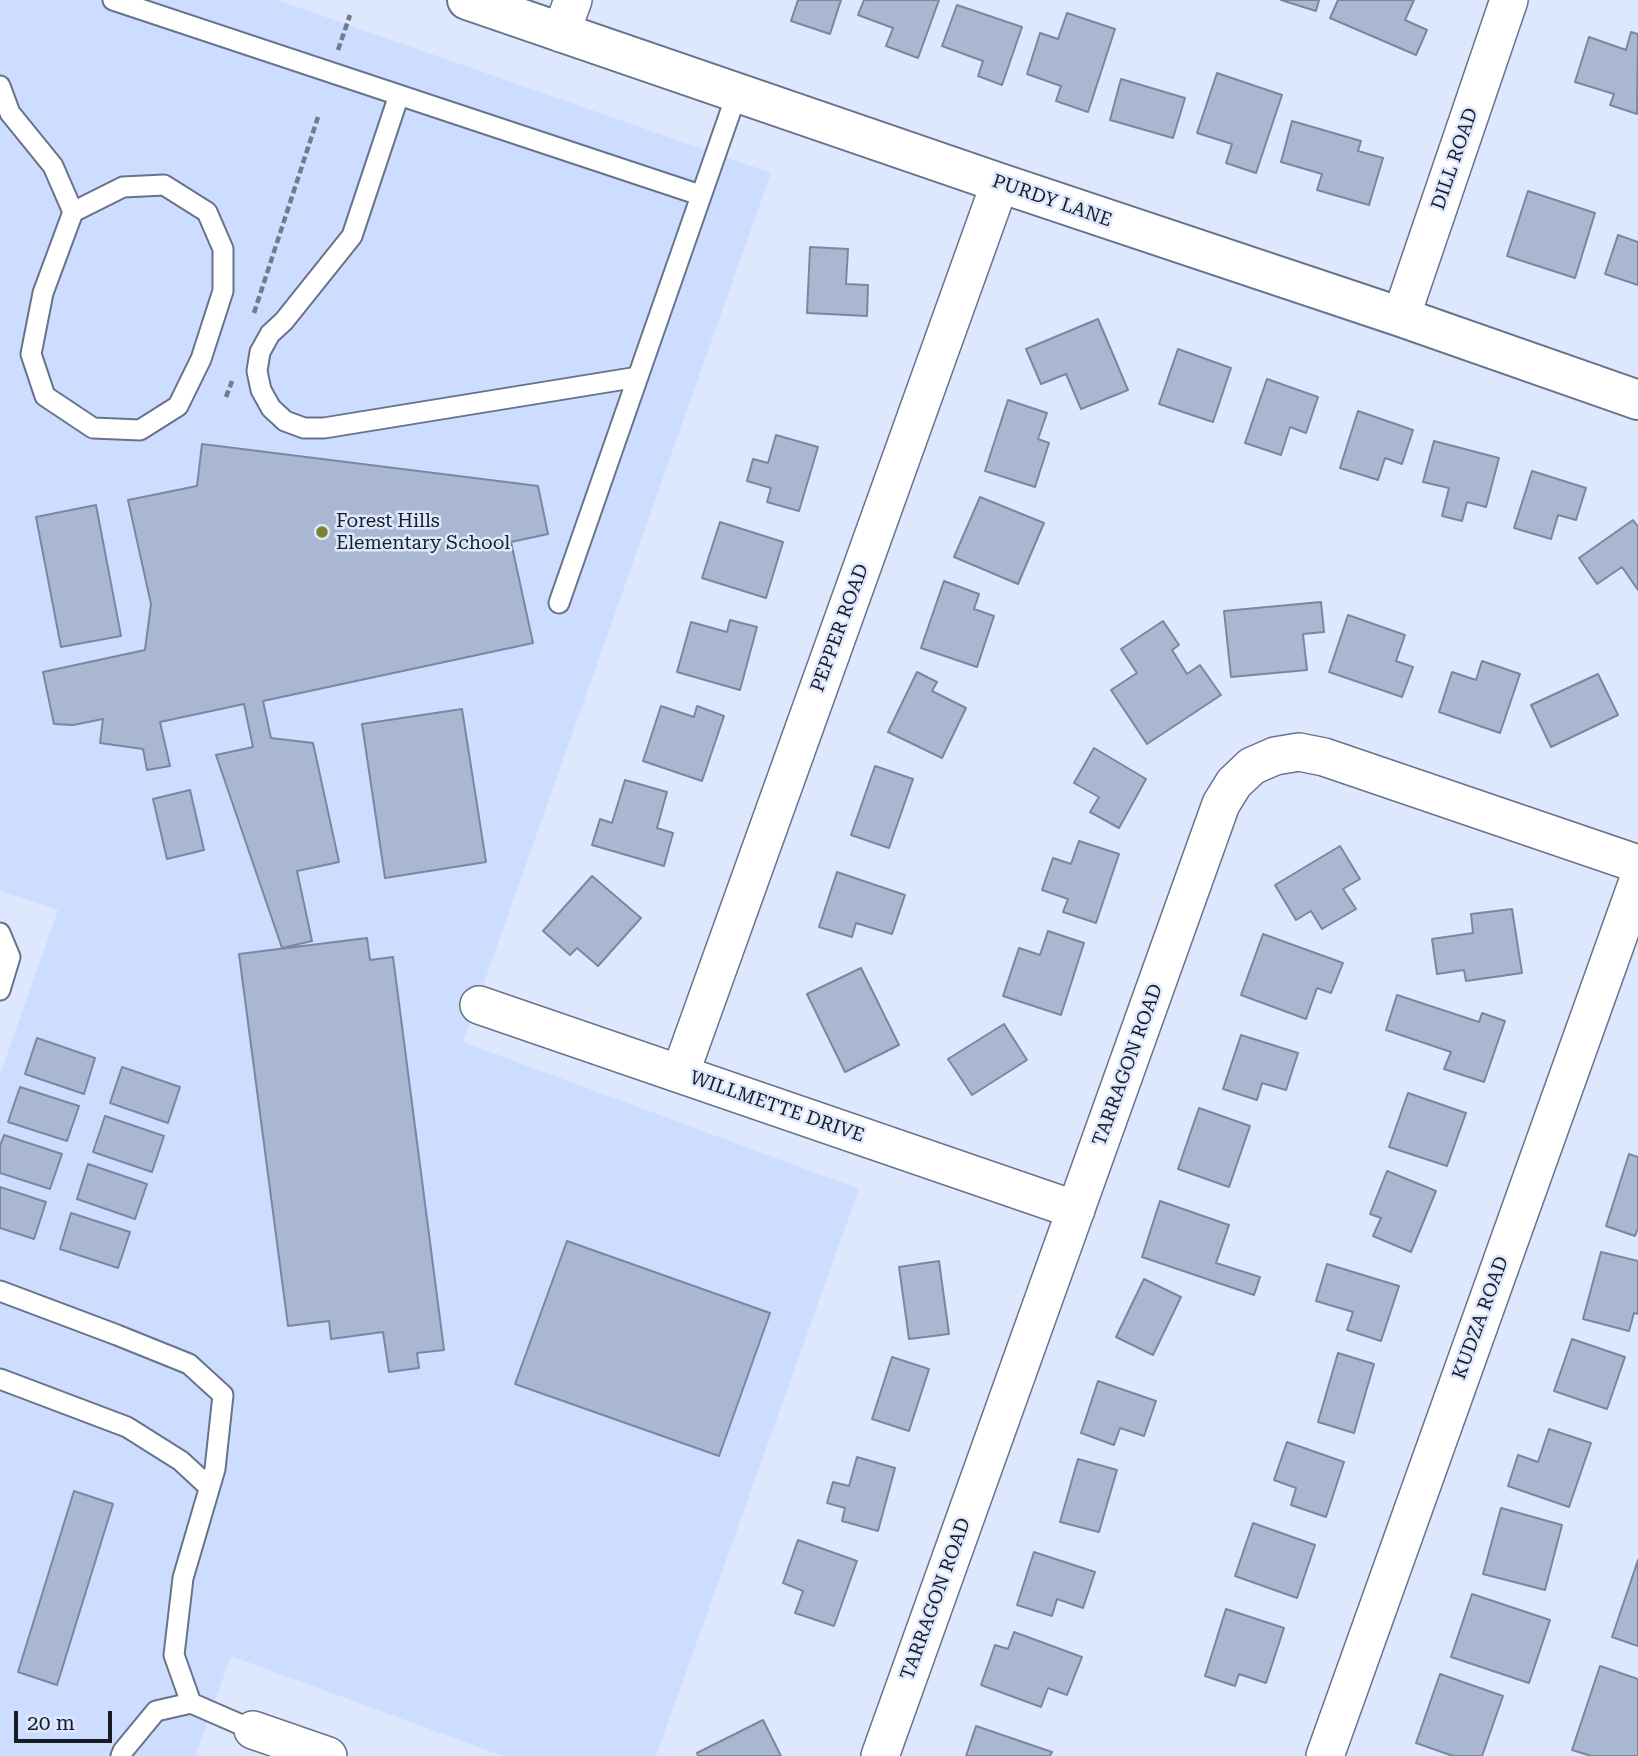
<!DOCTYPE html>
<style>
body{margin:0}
#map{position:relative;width:1638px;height:1756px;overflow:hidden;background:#dde8fe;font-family:"Roboto Serif",serif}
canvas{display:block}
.scale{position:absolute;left:14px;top:1711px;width:98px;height:32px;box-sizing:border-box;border:4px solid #171c26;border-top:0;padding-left:9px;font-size:21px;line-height:24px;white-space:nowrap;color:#171c26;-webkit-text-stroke:5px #dde8fe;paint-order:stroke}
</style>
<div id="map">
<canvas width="1638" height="1756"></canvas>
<div class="scale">20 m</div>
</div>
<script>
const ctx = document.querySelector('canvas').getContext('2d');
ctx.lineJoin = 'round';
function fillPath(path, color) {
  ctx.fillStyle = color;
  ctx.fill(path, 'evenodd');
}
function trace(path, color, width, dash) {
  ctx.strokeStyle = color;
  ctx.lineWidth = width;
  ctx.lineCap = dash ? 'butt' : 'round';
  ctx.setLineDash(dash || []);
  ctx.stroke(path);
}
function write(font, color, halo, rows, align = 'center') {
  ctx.font = font + ' "Roboto Serif",serif';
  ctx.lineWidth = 5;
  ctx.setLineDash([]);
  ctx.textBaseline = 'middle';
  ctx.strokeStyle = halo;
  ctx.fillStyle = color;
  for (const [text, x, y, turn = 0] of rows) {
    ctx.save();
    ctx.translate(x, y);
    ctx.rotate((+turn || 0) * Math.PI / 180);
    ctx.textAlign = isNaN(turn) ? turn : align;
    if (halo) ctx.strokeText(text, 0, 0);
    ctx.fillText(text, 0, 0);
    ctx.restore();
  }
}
fillPath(new Path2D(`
 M0,0H277L771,173L463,1042L859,1189L656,1756H503L231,1656L195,1756H0V1075L58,910L0,891Z`), '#cdf');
const building = new Path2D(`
 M798,0H841L830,34L791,21Z
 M864,0H939L918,58L886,46L893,28L858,15Z
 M1281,0H1319L1316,11Z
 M1338,0H1414L1405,20L1427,30L1416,55L1330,18Z
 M957,5L1022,27L1002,85L978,76L983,61L942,46Z
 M1067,13L1115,29L1088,112L1056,101L1061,86L1027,74L1040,33L1058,39Z
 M1631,32L1638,34L1637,114L1610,105L1614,94L1575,82L1589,37L1626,50Z
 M1217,73L1282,95L1256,173L1226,163L1232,144L1197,133Z
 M1121,79L1185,98L1173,138L1110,120Z
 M1292,121L1361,141L1358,151L1383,158L1369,205L1317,190L1322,174L1281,162Z
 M1528,191L1595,213L1575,278L1507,256Z
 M1618,235L1638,242V285L1605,274Z
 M810,247L848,249L846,284L868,285L867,316L807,313Z
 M1098,319L1128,390L1081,409L1066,374L1041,384L1026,349Z
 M1178,349L1231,368L1213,422L1159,404Z
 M1267,379L1318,397L1306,433L1290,427L1281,455L1245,443Z
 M1008,400L1047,413L1038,439L1049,443L1035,487L985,471Z
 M1358,411L1413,430L1402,464L1385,458L1378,480L1340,468Z
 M776,435L818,447L799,511L767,502L771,488L747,481L753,459L768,463Z
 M1434,441L1499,458L1486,507L1467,502L1462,521L1442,516L1449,488L1423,482Z
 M202,444L538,486L548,534L511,542L533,643L263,701L271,738L313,743L339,862L297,871L312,941L282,948L216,755L253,747L244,704L160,722L170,766L147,770L143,749L100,743L103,719L73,725L54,724L43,672L145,650L151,604L128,500L197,486Z
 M1532,471L1586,488L1576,520L1558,515L1551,539L1514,528Z
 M980,497L1044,523L1018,584L954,557Z
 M96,505L121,636L61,647L36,517Z
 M1633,520L1638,527V590L1622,567L1597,584L1579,558Z
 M720,522L783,542L766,598L702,578Z
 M944,581L979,594L974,609L994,616L977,667L921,648Z
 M1321,602L1324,632L1303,634L1307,670L1231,677L1224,611Z
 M1348,615L1405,635L1396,661L1413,667L1402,697L1329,672Z
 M730,620L757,627L740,690L677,672L691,622L727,632Z
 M1163,621L1179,645L1172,650L1187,674L1200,665L1221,695L1147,744L1111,690L1137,673L1121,649Z
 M1482,661L1520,674L1500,733L1439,712L1452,672L1476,680Z
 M917,672L937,682L932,691L966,708L942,758L888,732Z
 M1598,674L1618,715L1551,747L1531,705Z
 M661,706L694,717L697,706L724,716L702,781L643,761Z
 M462,709L486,862L385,878L362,724Z
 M1094,748L1146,779L1119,828L1090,812L1099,797L1074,783Z
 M875,766L913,779L889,848L851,835Z
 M625,780L667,792L657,828L673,833L664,866L592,845L600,819L612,823Z
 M190,790L204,850L167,859L153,799Z
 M1079,841L1119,854L1096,923L1063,912L1068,899L1042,890L1053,858L1071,864Z
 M1340,846L1360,879L1343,889L1356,909L1322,929L1311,911L1296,920L1275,885Z
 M837,872L905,895L892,934L856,923L852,937L819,927Z
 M592,876L641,918L598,966L577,948L570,955L543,931Z
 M1512,909L1522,973L1466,981L1464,970L1437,974L1432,939L1473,933L1471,914Z
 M1048,931L1084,943L1061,1015L1003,996L1019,948L1040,955Z
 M1263,934L1343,963L1331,993L1317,988L1306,1019L1241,995Z
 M367,938L370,960L393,957L444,1350L417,1353L419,1368L389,1372L383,1332L331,1339L329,1321L288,1326L239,954Z
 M861,968L899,1045L845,1072L807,994Z
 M1397,995L1479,1022L1482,1013L1505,1021L1484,1082L1444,1069L1451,1052L1386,1030Z
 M1004,1024L1027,1060L972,1095L948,1059Z
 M1241,1035L1298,1053L1286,1090L1262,1083L1257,1100L1223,1089Z
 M37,1038L95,1058L84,1094L25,1074Z
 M122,1067L180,1087L168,1123L110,1103Z
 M20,1087L79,1106L67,1141L8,1122Z
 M1408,1093L1466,1113L1447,1166L1389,1147Z
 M1199,1108L1250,1126L1229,1187L1178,1169Z
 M105,1116L164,1136L152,1172L93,1152Z
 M4,1135L62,1154L50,1189L0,1173V1146Z
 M1629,1154L1638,1157V1228L1635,1236L1606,1226Z
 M88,1164L147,1184L135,1219L77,1199Z
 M1387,1171L1436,1191L1411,1252L1373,1236L1381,1218L1370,1214Z
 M0,1187L46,1202L34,1239L0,1228Z
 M1160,1201L1229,1225L1216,1263L1260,1277L1254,1295L1142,1257Z
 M71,1213L130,1232L118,1268L60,1249Z
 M567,1241L770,1313L719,1456L515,1384Z
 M1601,1252L1638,1261V1314L1634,1313L1629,1331L1583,1319Z
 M939,1261L949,1334L909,1339L899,1267Z
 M1327,1264L1399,1286L1381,1341L1347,1330L1353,1312L1316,1301Z
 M1144,1279L1181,1297L1153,1355L1116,1337Z
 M1572,1339L1625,1357L1607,1409L1554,1391Z
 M1338,1353L1374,1364L1354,1433L1318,1422Z
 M892,1357L929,1369L909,1431L872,1419Z
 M1098,1381L1156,1401L1144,1436L1120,1428L1114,1445L1081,1433Z
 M1549,1429L1591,1443L1569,1507L1508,1486L1518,1455L1538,1462Z
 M1287,1442L1344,1462L1326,1517L1291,1505L1296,1488L1274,1480Z
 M857,1457L895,1468L878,1531L842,1521L845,1508L827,1503L833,1482L849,1486Z
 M1078,1459L1117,1470L1099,1532L1060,1522Z
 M74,1491L113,1504L57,1685L18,1672Z
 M1501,1508L1562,1525L1545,1590L1483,1574Z
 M1253,1523L1315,1545L1297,1598L1235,1576Z
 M798,1540L857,1561L834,1626L795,1613L803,1591L783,1583Z
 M1034,1552L1095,1572L1083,1608L1057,1599L1052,1616L1017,1605Z
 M1638,1560V1646L1612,1637Z
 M1472,1594L1550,1620L1529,1683L1451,1657Z
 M1226,1609L1284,1628L1266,1683L1239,1674L1235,1686L1205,1676Z
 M1014,1632L1082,1657L1067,1695L1048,1688L1041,1707L981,1685L995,1645L1008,1649Z
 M1600,1666L1638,1679V1756H1591L1572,1750Z
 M1440,1674L1503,1696L1482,1756H1453L1416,1743Z
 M763,1720L781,1756H698L697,1753Z
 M976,1726L1052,1752L1050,1756H966Z`);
fillPath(building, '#aab7d2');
trace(building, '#7a879f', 2);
const service = new Path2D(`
 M113,0L700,195
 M0,86L10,113L53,166L73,212L43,293L31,354L45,396L93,428L140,430L178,406L201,359L223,291V249L207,212L164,185L123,187L73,212
 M399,95L352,236L284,321L270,334L260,352L257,371L261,390L271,408L285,421L304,428H324L638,377
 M559,603L737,93
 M0,933L10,957L0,990
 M0,1291L117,1335L189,1364L223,1395L215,1469L183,1578L174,1655L191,1703
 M0,1379L127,1427L181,1461L209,1487
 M121,1756L123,1751L156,1711L191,1703L253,1730`);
const minor = new Path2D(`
 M561,33L573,0
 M1401,317L1509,0
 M479,1005L1076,1210
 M680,1074L1000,183
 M253,1730L328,1756
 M880,1756L1221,804L1234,783L1252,766L1275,756L1299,752L1324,757L1638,864
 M1325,1756L1638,881`);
const tertiary = new Path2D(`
 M467,0L1000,183L1401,317L1638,400`);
trace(service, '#67738b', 23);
trace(minor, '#67738b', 40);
trace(tertiary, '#67738b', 42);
trace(new Path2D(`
 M338,50L350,15
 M254,313L318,117
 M226,397L232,381`), '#737b8a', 4.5, [7, 3.5]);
trace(service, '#fff', 19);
trace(minor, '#fff', 37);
trace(tertiary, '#fff', 38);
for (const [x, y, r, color] of [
 [322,532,7,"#7a822e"]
]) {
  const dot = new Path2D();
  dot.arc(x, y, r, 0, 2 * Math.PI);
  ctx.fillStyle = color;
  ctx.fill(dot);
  trace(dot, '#dde8fe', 2.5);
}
write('19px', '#171c26', '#dde8fe', [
 ["DILL ROAD",1455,159,-71],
 ["PURDY LANE",1052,201,19],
 ["PEPPER ROAD",840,628,-70],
 ["TARRAGON ROAD",1128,1065,-70],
 ["WILLMETTE DRIVE",777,1107,19],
 ["KUDZA ROAD",1481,1318,-70],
 ["TARRAGON ROAD",936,1599,-70]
]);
write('19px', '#171c26', '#dde8fe', [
 ["Forest Hills",336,521],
 ["Elementary School",336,543]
], 'left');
</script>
